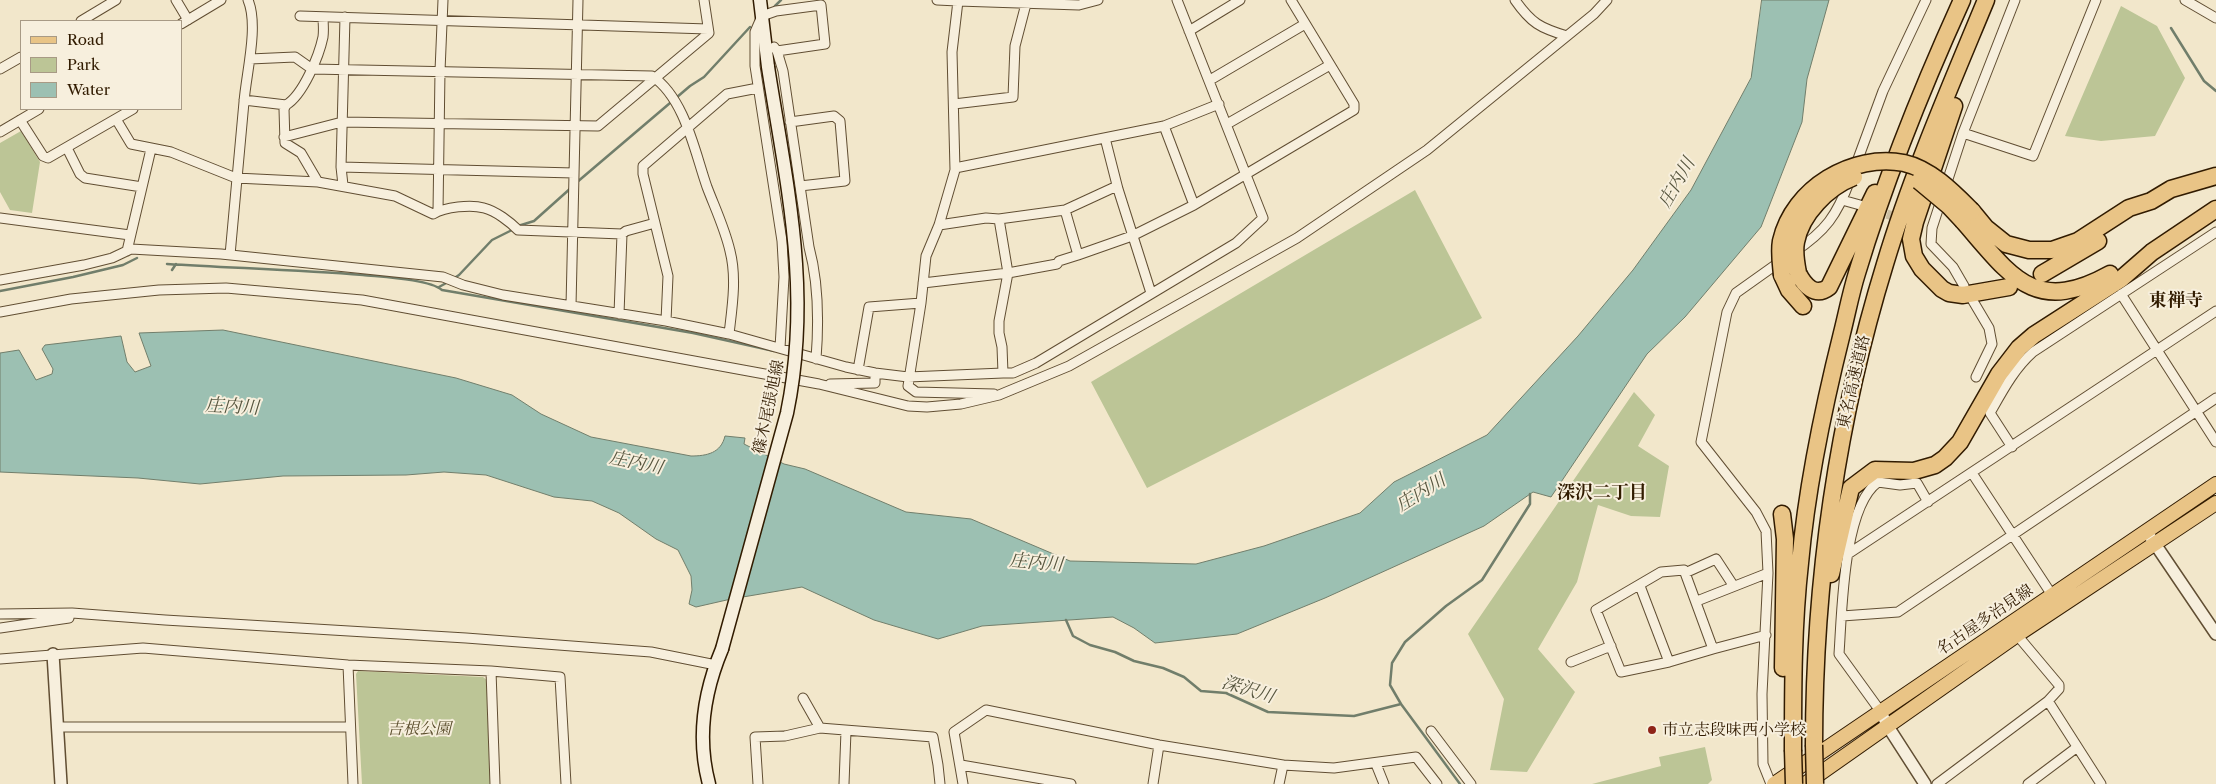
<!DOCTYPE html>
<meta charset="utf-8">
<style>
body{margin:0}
#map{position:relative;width:2216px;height:784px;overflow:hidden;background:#f2e7cb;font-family:"Libre Caslon Text",serif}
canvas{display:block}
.legend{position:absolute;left:20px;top:20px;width:162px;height:90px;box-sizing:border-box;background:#f7efdd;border:1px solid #a89a85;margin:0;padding:6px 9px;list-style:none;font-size:15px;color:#311b00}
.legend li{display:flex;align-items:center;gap:10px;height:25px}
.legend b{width:25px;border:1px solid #a89a85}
</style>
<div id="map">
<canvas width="2216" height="784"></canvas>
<ul class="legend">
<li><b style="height:6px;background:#e9c486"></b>Road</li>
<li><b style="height:14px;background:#bcc596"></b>Park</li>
<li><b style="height:14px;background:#9cc0b2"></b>Water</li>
</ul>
</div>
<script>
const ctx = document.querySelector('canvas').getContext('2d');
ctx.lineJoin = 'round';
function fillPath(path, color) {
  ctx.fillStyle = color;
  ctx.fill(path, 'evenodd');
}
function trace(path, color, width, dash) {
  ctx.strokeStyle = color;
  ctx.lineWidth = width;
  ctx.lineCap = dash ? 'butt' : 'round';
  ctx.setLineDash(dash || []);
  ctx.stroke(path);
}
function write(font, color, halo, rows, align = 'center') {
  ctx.font = font + ' "Libre Caslon Text","Noto Serif JP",serif';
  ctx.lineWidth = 4;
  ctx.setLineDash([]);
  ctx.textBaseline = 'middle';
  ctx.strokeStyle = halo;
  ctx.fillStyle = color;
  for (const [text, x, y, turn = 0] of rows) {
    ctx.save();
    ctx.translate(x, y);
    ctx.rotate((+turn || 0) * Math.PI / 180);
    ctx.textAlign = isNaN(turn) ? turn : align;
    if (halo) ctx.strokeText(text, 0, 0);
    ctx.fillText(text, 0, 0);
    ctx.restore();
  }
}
fillPath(new Path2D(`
 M2121,6L2157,26L2185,78L2155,136L2101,141L2065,136Z
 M21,131L40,162L32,213L10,210L0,192V143Z
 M1415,190L1482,318L1147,488L1091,382Z
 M1634,392L1655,415L1638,446L1669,466L1660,517L1631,516L1598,505L1577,582L1538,649L1575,692L1527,772L1490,770L1504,699L1468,634Z
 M358,671L483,677L488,681L493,784H362L356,674Z
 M1705,747L1712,780L1708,784H1592L1661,766L1659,757Z`), '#bcc596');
const water = new Path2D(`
 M1762,0H1829L1807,79L1802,122L1761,227L1685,317L1647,354L1551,497L1533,492L1484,526L1325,598L1237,634L1155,643L1134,628L1113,617L982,626L938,639L874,620L802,587L731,599L696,607L689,604L692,590L691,576L678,550L656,539L619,513L592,501L554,497L486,475L444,472L406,475L283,476L200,484L138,478L0,472V353L19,350L36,380L52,374L53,369L42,349L45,345L121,336L127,362L135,372L151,366L139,333L223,330L456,378L512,395L541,414L591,437L691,456C707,456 721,453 725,436L745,438L744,444L784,464L805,469L906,512L971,519L1070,561L1196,564L1264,546L1360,513L1394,482L1487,435L1578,336L1633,270L1691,190L1751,78Z`);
fillPath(water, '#9cc0b2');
trace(water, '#717e6b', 1);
trace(new Path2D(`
 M775,6L781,0
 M2171,28L2204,81L2216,91
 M576,183L690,86L704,77L750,27
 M518,226L534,221L572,187
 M167,264C233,268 298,270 363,275C381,277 429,279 442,290L693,333L774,351
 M172,270L176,264
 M453,279L459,275L492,240L514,229
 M439,287L448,282
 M0,291L73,277L123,265L137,258
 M1066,620L1073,636L1090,645L1115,652L1134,661L1163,668L1184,677L1201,691L1226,693L1268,712L1354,716L1401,704L1460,784
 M1401,704L1390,685L1392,663L1405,642L1446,606L1482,580L1530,504V494`), '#717e6b', 2.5);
trace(new Path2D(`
 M1874,210L1902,219`), '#cbbea2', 9, [9, 4.5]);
const minor = new Path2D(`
 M176,0L188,20
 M937,0L958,1L952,52L955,170L939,225L926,256L921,303L908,386L916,392L994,394
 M1515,0C1531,23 1540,28 1567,36
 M2185,0L2216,18
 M958,1L1079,5L1098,0
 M300,16L708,29
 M323,17C323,23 324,30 323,37C319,56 303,95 286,105L284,109L285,143L301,153L318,182L395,196L433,214C445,207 471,204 484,208C496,211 510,222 518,230L622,234L626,231L655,223
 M81,21L116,0
 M181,24L221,0
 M1189,31L1240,0
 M774,47L777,51L783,71L809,247C819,284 819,321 816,359
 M777,51L825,44L821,5L776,11L762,16L755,32V66L782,241L784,277L780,348
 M250,59L295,57L312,69L652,76C685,98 695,153 707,187C715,208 725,229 730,251C737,278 732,308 729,334
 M0,69L21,57
 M1210,80L1305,24
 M244,100L286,105
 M954,104L1013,97L1015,46L1027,0
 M116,119L131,144L171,152L236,178L318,182
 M20,120L43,156L48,158L133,109
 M790,122L834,116L840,121L845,181L800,186
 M1227,124L1330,65
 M1164,126L1194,205
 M0,132L39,109
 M1963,133L2033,156L2096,0
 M284,137L342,122L598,126L709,33L704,0
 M1105,138L1118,189L1151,293
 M67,148L80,174L85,178L142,187
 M341,167L574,173
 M1855,167L1883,91L1926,0
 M955,168L1164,126L1219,104
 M343,185L341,167L345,17
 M1842,200L1860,205
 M1065,210L1117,186
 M438,211L440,71L443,0
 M0,218L130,235
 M127,251L151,149
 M1794,252C1826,231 1837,215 1850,180
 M230,255C235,204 239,153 244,102C246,74 259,26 248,0
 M1078,255L1132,236L1194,205L1354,110V104L1291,0
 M0,280L84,265L112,258L131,249L221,254L443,277L463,285L503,295L666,321L729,334L846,367L875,373L908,377L1003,373L1002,347L999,333V321L1008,273L999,219L986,218L939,225
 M923,283L1008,273L1057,264L1059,261L1078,255L1065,210L999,219
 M1964,286L1953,267L1931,244L1932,228L1963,133L2015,0
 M2121,294L2216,442
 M1973,301L1989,328L1992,344L1976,377
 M571,306L578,0
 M0,312L71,299L159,290L226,288L362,300L819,384L908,406L927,407L961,404L999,395L1069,366L1297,238L1427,150L1594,14L1607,0
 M619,314L622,234
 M666,321L668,276L643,174V166L727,94L758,88
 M858,370L869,307L921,303
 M1003,373H1013L1036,363L1236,243L1263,218L1177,0
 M830,384L875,383V373
 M2012,447L1990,413C2003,390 2014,369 2033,352L2216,232
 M1972,473L2052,595
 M1848,554L2216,311
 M1685,573L1716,559L1733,585
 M1640,586L1669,662
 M1697,601L1768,573
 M0,614L72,613L165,620L466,638L651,652L716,665
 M1842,616L1898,612L2216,398
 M0,628L69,618
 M1713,649L1669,662L1621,672L1596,610L1661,572L1684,570L1713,649L1766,635
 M0,659L143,648L348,665L491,671L560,677L566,784
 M1571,662L1611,646
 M348,665L353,784
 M491,671L495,784
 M803,698L820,728
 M2048,701L2101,784
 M1881,712L1839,654C1842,612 1843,507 1878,482L1900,485L1917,483L1928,502
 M57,727H350
 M1431,731L1471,784
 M1376,764L1384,784
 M961,765L1071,784
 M758,784L755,737L785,736L820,728L933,737L938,765L940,784
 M844,784L846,731
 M963,784L954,732L986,710L1159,745L1283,765L1334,768L1416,757L1437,784
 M1153,784L1159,745
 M1279,784L1283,765
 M1771,784L1763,764L1762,694L1768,573L1766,531L1756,512L1701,442L1727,312L1736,293L1781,261
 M1937,784L2048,701L2059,689V685L2017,635
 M2028,784L2076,748`);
const tertiary = new Path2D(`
 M2151,538L2216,634
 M53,654L61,784
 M1881,712L1887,725L1925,784`);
const secondary = new Path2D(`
 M760,0L768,67
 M709,784C697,739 704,692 722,649`);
const primary = new Path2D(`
 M1774,784L2216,484
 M1805,784L2017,635L2216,503`);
const motorway = new Path2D(`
 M1954,106L1915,222L1911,239L1914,256L1922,269L1942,289L1949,293L1963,295L2009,287
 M1972,211L1986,228L2006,244L2029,250H2052L2078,241L2129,208L2151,201L2171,189L2216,176
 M1963,221C2011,276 2034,316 2110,274
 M1798,273C1804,285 1815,298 1829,287L1875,193
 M2042,274L2098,241
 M1782,275L1789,290L1803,306
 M1782,514L1785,539L1783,668
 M1831,574L1851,488L1875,470L1914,471L1935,465L1945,458L1960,442L1999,374L2019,348L2034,335L2121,279L2152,252L2216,209
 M1814,745C1814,581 1837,420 1885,264C1912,174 1950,87 1986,0
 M1793,750C1793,687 1793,625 1800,563C1807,485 1823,409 1842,333C1847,313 1851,292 1857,273C1885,180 1922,88 1962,0`);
trace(minor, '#614e33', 11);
trace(tertiary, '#614e33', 14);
trace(secondary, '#311b00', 15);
trace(primary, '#311b00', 16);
trace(motorway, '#311b00', 19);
trace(minor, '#f7efdd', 9);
trace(tertiary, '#f7efdd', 11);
trace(secondary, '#f7efdd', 12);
trace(primary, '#e9c486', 14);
trace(motorway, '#e9c486', 16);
const secondaryBridge = new Path2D(`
 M722,649L787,413C812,292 787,187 768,67`);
const motorwayBridge = new Path2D(`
 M1919,181L1949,206L1963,221
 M1798,273C1796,263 1794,252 1796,242C1801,214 1828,187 1854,177
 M1782,275C1781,264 1779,252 1781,241C1793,188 1853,153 1904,163C1931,169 1954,193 1972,211
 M1814,745L1815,784
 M1793,750L1794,784`);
trace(secondaryBridge, '#311b00', 15, []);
trace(motorwayBridge, '#311b00', 19, []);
trace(secondaryBridge, '#f7efdd', 12);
trace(motorwayBridge, '#e9c486', 16);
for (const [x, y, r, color] of [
 [1652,730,5,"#8f2418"]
]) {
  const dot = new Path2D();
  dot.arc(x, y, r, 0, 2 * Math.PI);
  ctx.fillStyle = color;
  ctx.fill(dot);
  trace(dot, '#f7efdd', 2);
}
write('16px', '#311b00', '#f7efdd', [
 ["東名高速道路",1854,382,-77],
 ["篠木尾張旭線",769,407,-78],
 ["名古屋多治見線",1985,620,-34]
]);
write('italic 16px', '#5b4e2d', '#f7efdd', [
 ["吉根公園",419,729]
]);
write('16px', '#311b00', '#f7efdd', [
 ["市立志段味西小学校",1662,730]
], 'left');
write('italic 18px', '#56553e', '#f7efdd', [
 ["庄内川",1677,183,-60],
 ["庄内川",232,407,3],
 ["庄内川",636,463,12],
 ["庄内川",1421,493,-32],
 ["庄内川",1036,563,5],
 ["深沢川",1248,690,17]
]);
write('bold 18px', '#311b00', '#f7efdd', [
 ["東禅寺",2176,301],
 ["深沢二丁目",1602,493]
]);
</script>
